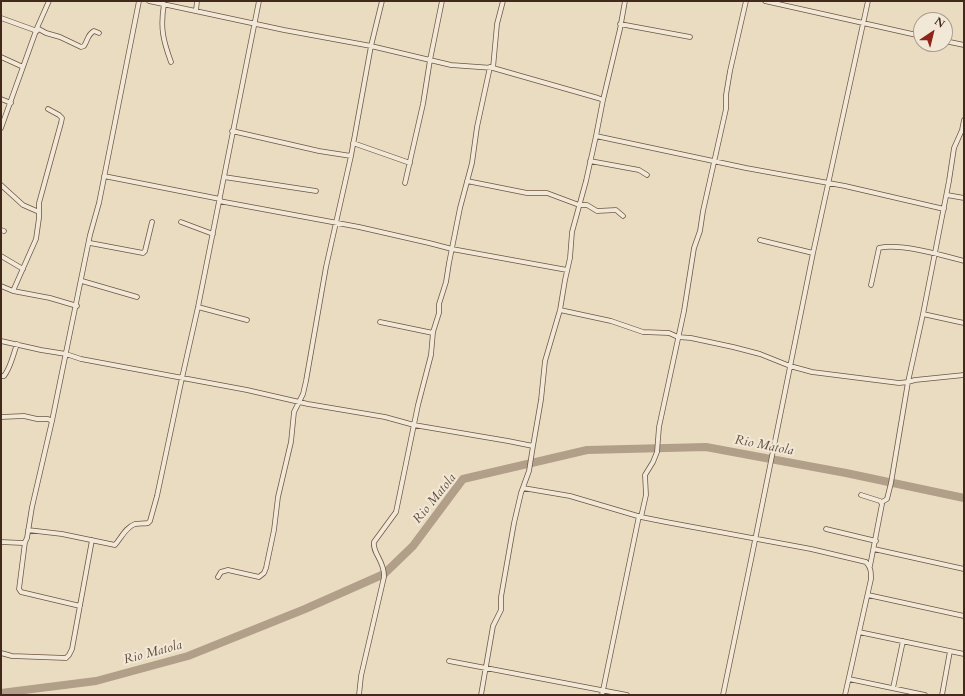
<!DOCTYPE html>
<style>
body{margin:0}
#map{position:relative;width:965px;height:696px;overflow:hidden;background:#eadcc1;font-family:Cardo,serif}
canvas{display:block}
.frame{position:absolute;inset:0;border:2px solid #43291b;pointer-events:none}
.north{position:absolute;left:913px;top:12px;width:40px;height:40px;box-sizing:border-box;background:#f1e8d7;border:1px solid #ab9c8c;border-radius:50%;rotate:35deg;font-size:11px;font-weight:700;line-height:16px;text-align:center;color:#43291b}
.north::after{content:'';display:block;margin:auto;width:14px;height:18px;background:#8f2418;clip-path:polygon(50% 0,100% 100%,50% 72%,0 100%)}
</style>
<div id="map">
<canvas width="965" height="696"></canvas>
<div class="frame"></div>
<div class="north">N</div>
</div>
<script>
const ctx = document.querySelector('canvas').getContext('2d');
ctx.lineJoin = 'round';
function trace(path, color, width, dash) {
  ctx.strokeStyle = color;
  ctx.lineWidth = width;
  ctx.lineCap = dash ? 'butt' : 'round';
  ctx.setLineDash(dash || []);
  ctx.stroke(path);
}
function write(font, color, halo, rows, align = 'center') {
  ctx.font = font + ' Cardo,serif';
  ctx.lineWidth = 4;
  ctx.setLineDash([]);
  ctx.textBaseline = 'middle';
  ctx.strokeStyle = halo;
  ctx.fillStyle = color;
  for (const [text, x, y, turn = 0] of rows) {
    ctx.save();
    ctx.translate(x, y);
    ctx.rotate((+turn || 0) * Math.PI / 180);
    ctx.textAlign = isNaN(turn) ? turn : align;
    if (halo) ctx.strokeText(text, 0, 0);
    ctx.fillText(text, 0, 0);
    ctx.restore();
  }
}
trace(new Path2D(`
 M1,693L96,681L188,656L305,609L384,574L413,546L463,479L587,450L706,447L846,473L964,498`), '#b19f89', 8);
const minor = new Path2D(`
 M149,1L284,30L371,46L451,65L493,68L598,98L603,100L596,136
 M765,1L921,36
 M164,4C160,28 163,40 171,62
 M196,11L197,1
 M1,18L37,31
 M620,24L690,37
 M37,28L46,33L60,37L81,47L84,46C88,40 87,35 94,31L99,33
 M945,41L964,45
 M1,57L23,67
 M493,68L497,24L503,1
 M1,99L11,103
 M603,100L620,29L625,1
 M964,120L962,130L954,148L949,181L923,314L964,323
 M1,128L37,28L49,1
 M232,131L319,151L351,156
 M353,143L410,163
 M590,161L639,170L647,175
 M104,176L220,199
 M224,177L316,191
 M467,181L527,193H547L579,205H587L597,211L616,210L623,216
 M405,183L423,104L430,60L442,1
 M1,185L23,205L39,212
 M947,195L964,198
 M219,201L359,227L429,243L452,249L567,270
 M181,222L213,234
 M1,230L4,231
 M760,240L813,253
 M90,243L143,253L145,251L152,222
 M1,256L23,269
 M82,281L137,297
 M871,285L879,248C900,243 942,255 964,261
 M1,286L13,291L50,298L77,306
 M13,291L36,239L39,218V203L61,123L62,118L59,115L48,109
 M198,307L247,320
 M560,310L611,321L643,332L669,333L678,337L691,338L733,347L760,354L790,366L812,372L899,383L908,382L923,314
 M380,322L433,333
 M1,341L41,350L66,354L81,359L247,390L308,404L385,417L414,425L508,441L533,446L541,400L545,361L560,310L565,280L570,258L572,232L586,181L596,136L746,168L845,186L944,209
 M1,376H4C11,367 13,355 17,344
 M1,417L24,416L37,419H48L52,421
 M523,488L570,496L641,517L666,522L811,549L866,562C871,568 871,571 871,579L845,695
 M861,495L880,501L882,504L870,566
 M882,502L887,499L891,483L908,382L915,380L964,375
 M641,517L646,495L645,475L653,462L657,452L659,427L684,311L694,248L700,231L703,211L726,109V95L730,71L746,1
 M826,529L876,541
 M28,530L62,534L115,545C121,538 126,527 135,524C139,523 144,524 148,523L150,521L157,496L182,378L198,307L259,1
 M1,542L23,543L25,542L27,538L32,507L52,421L90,235L99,203L139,1
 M25,542L19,589L21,592L80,606
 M874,549L964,569
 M218,577L221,572L228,570L259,577L264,573L266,568L274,530L278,497L291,442L294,412L303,394L306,381L326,267L351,156L371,46L382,1
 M868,595L964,616
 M859,632L964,654
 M1,653L12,656L66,658L69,655L72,649L92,540
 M449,661L627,695
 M849,679L925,695
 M893,688L903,641
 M359,695L361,676L384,577C385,561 372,553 374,542L396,512L418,405L431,355L433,332L439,313V304L446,282L449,263L460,208L472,163L477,127L490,67
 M481,695L493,626L501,610V597L514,523L521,493L529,471L533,446
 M602,695L639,516
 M723,695L751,560L813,253L868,1
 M942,695L950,651`);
trace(minor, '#6d5644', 5.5);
trace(minor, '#f1e8d7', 4);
write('italic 13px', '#644c3c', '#f1e8d7', [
 ["Rio Matola",764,446,11],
 ["Rio Matola",435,499,-51],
 ["Rio Matola",153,653,-15]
]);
</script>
